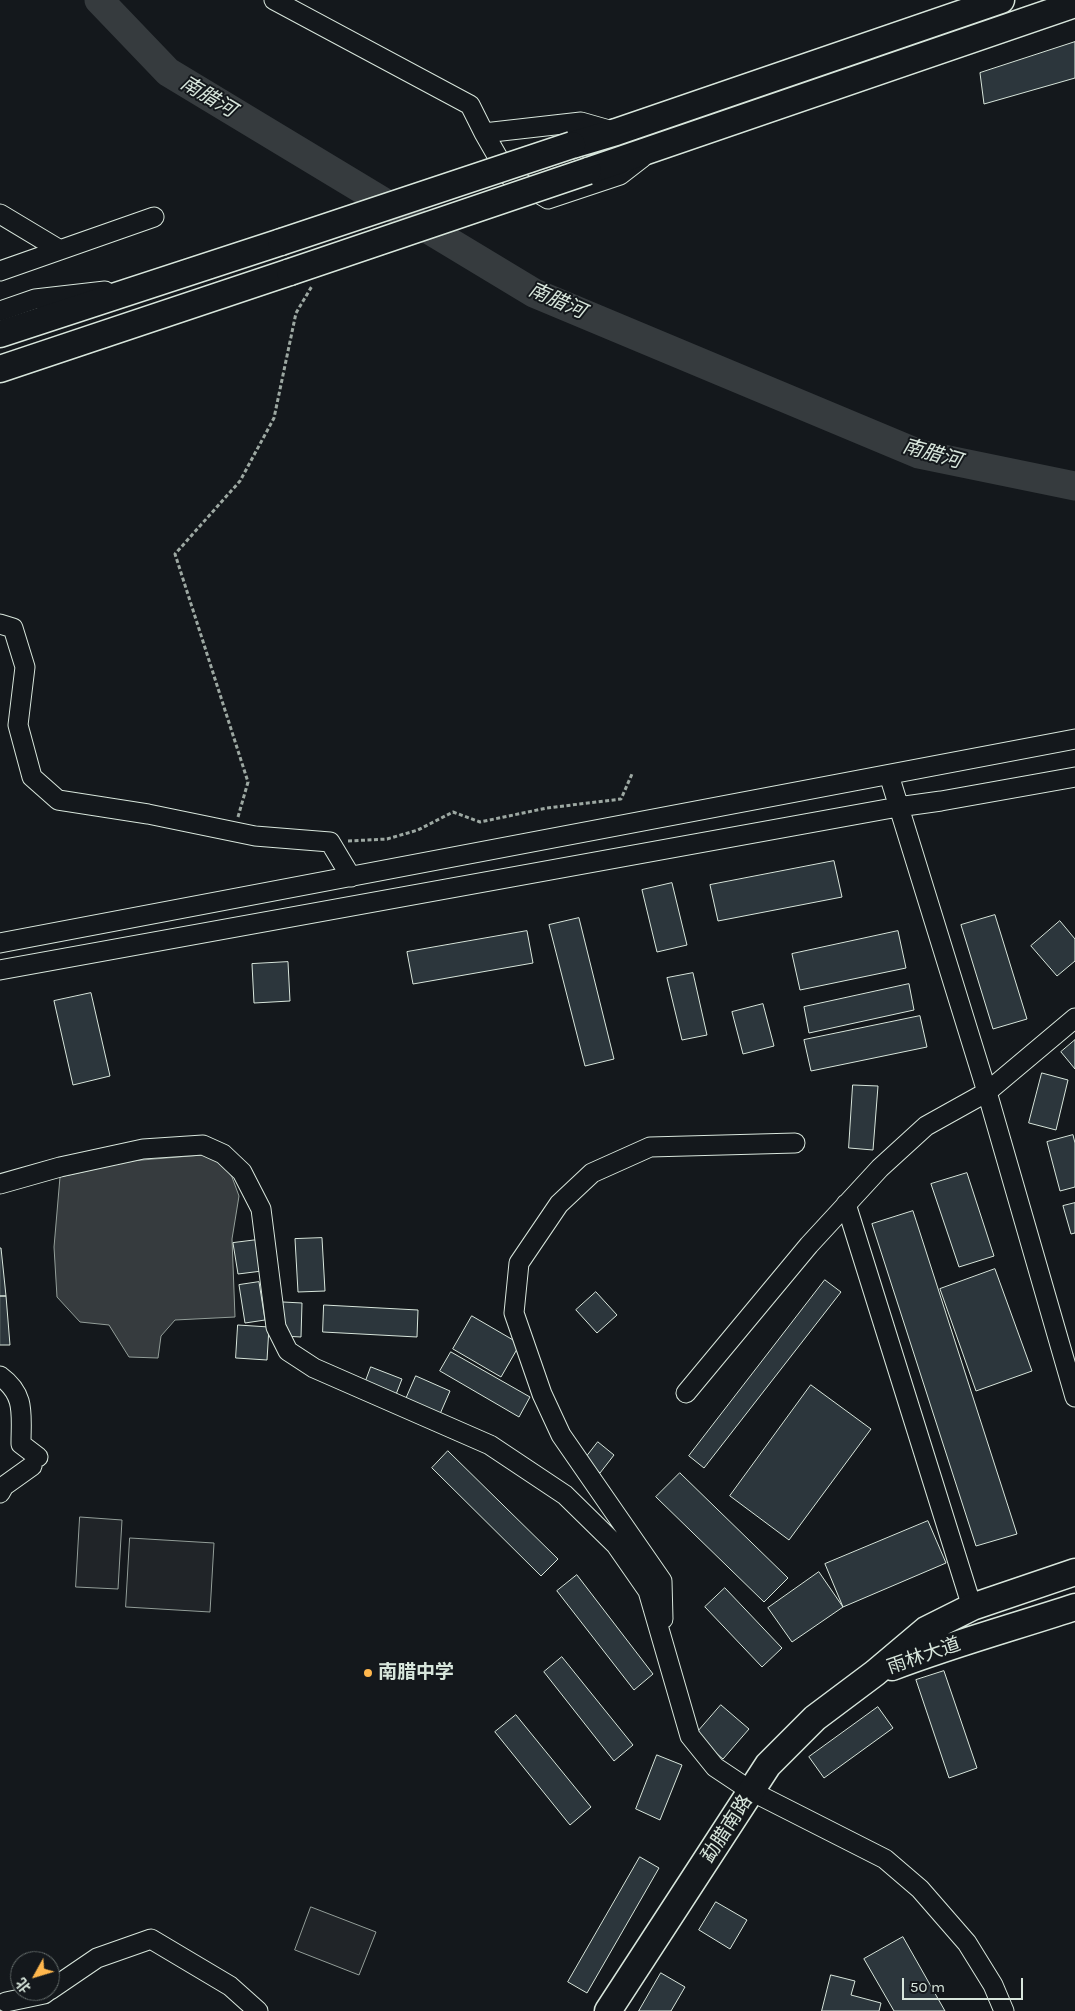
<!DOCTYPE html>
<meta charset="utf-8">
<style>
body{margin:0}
#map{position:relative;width:1075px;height:2011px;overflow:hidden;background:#14181c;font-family:Karla,"Noto Sans SC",sans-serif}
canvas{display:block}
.north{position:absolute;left:10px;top:1951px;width:50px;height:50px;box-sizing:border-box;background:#14181c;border:1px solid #626a69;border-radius:50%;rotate:231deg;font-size:14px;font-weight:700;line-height:20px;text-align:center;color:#d8e6dc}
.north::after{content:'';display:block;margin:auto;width:18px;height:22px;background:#ffb74d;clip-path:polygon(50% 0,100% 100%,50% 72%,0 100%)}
.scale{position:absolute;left:902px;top:1978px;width:121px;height:22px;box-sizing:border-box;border:2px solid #d8e6dc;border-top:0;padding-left:6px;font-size:15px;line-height:18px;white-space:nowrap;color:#d8e6dc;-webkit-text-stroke:4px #14181c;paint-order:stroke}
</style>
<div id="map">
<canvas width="1075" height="2011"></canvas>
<div class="north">北</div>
<div class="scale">50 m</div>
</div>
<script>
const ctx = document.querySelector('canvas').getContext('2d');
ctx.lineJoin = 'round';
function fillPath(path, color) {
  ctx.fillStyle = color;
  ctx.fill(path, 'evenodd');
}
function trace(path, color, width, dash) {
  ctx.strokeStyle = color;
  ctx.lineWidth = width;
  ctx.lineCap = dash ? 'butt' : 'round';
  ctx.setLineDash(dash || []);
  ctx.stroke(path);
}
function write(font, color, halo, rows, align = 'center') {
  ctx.font = font + ' Karla,"Noto Sans SC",sans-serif';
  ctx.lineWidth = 4;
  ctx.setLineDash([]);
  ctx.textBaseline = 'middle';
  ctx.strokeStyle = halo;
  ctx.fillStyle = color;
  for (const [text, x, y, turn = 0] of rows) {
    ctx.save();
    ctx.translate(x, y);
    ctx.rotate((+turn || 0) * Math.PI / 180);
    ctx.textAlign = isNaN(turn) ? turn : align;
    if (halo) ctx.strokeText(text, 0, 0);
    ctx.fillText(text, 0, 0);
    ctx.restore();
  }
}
const green = new Path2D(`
 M80,1517L122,1520L118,1589L76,1587Z
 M130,1538L214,1543L210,1612L126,1607Z
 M311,1907L376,1932L359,1975L295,1950Z`);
fillPath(green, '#202428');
trace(green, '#939e99', 1);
const water = new Path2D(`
 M204,1155L220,1160L232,1177L239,1196L232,1239L235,1317L175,1320L161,1336L158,1358L129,1357L109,1325L80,1322L57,1297L54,1247L60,1177L131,1161Z`);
fillPath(water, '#363b3e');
trace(water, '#939e99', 1);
trace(new Path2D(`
 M99,0L168,72L534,293L919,454L1075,486`), '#363b3e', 29);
const building = new Path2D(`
 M1075,42V78L984,104L980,73Z
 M834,861L842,897L718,921L710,885Z
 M672,883L687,945L657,952L642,890Z
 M995,915L1027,1019L993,1029L961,925Z
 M579,918L614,1059L585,1066L549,925Z
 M1060,921L1075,939V961L1057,976L1031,946Z
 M527,931L533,963L413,984L407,952Z
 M898,931L906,968L800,990L792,954Z
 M288,962L290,1001L254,1003L252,964Z
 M693,973L707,1035L682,1040L667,978Z
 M909,984L914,1010L809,1033L804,1007Z
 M91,993L110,1076L73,1085L54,1001Z
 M763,1004L774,1046L743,1054L732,1012Z
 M920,1016L927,1047L811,1071L804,1040Z
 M1075,1040V1069L1061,1052Z
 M1042,1073L1068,1080L1056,1130L1029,1123Z
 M853,1085L878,1086L873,1150L849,1148Z
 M1073,1135L1075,1143V1187L1060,1191L1047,1142Z
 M967,1173L994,1256L959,1267L931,1184Z
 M1075,1203V1233L1071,1234L1063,1206Z
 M913,1211L1017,1534L976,1546L872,1224Z
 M322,1238L325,1291L298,1292L295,1239Z
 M257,1240L262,1271L238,1274L233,1243Z
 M0,1248H1L6,1296H0Z
 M995,1269L1032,1371L976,1391L940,1289Z
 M825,1280L841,1292L704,1468L689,1456Z
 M259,1282L265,1320L245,1323L239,1285Z
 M596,1292L617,1315L597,1333L576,1310Z
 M0,1296H6L10,1345H0Z
 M283,1302L302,1303L301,1337L282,1336Z
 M324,1305L418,1310L417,1337L323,1332Z
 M472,1316L520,1344L501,1377L453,1349Z
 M238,1325L269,1327L267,1360L236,1358Z
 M451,1352L530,1397L519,1417L440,1371Z
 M371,1367L402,1379L395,1397L364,1386Z
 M416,1376L450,1391L440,1414L406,1399Z
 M811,1385L871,1429L789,1540L730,1496Z
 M598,1442L614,1455L600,1473L584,1460Z
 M448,1451L558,1559L541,1576L432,1468Z
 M680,1473L788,1578L764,1602L656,1497Z
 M928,1521L946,1563L843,1607L825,1564Z
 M819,1572L843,1607L792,1642L768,1608Z
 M577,1575L653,1674L634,1690L557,1591Z
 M725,1588L782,1648L762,1667L705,1607Z
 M562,1657L633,1745L614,1761L544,1672Z
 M944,1671L977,1768L949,1778L916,1680Z
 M721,1705L749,1729L723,1759L695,1735Z
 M878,1707L893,1728L824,1778L809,1757Z
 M516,1715L591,1807L570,1825L495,1732Z
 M657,1755L682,1765L660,1820L636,1809Z
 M640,1857L659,1868L587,1993L568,1982Z
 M716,1902L747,1920L730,1949L699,1930Z
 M903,1937L945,2011H894L864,1959Z
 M661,1973L685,1987L671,2011H639Z
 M831,1975L855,1981L851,1995L881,2003L879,2011H822Z`);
fillPath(building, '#2c363c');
trace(building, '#d8e6dc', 1);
const minor = new Path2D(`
 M274,0L470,105L484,133L508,175L548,199L620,175L642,158
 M484,133L581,122L616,132
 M0,214L60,250
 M0,271L154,217
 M0,311L35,299L105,291
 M0,624L13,628L25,667L18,725L32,777L58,800L148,814L255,836L330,842L351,877
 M889,775L987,1092L1075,1397
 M0,943L1075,739
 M0,970L898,807L941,801L1075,777
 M0,1184L60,1167L143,1149L203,1145L223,1154L242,1172L261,1209L276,1327L288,1351L314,1368L490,1445L565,1495L616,1545L648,1591L690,1736L715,1767L751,1791L885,1859L920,1889L967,1943L993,1985L1004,2011
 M846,1204L972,1607
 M0,1376C26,1395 21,1414 21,1444L38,1457
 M686,1393L809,1245L880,1168L926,1126L987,1092L1075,1018
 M0,1493L4,1486L32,1466
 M663,1619L662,1581L561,1435L542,1394L514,1313L519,1263L559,1204L592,1173L650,1147L795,1143
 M50,1990L97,1958L151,1939L230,1986L258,2011
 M6,2002L44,1994L48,1991`);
const highway = new Path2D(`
 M572,145L616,132L1001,0
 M588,171L1075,4
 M0,334L281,242
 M0,369L290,272
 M892,1667C952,1644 1014,1627 1075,1607
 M608,2011L768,1765L815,1718L875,1673L926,1630L972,1607L1075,1572`);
trace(minor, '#d8e6dc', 21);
trace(highway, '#d8e6dc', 29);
trace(new Path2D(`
 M238,817L248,782L175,554L240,481L274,418L296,313L312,286
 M348,841L387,839L418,830L453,812L480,822L547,808L621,799L632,774`), '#9da8a2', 3, [4, 2.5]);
trace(minor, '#14181c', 19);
trace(highway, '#14181c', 26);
const highwayBridge = new Path2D(`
 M281,242L572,145
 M290,272L588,171`);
trace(highwayBridge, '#d8e6dc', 29, []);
trace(highwayBridge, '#14181c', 26);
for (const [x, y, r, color] of [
 [368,1673,5,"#ffb74d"]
]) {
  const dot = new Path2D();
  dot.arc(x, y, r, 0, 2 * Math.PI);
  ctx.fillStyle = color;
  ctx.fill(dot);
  trace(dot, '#14181c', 2);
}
write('19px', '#d8e6dc', '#14181c', [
 ["雨林大道",924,1656,-19],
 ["勐腊南路",727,1829,-57]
]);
write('bold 19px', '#d8e6dc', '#14181c', [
 ["南腊中学",378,1673]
], 'left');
write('italic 20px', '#d8e6dc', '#14181c', [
 ["南腊河",208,97,31],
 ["南腊河",557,301,24],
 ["南腊河",932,454,16]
]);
</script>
